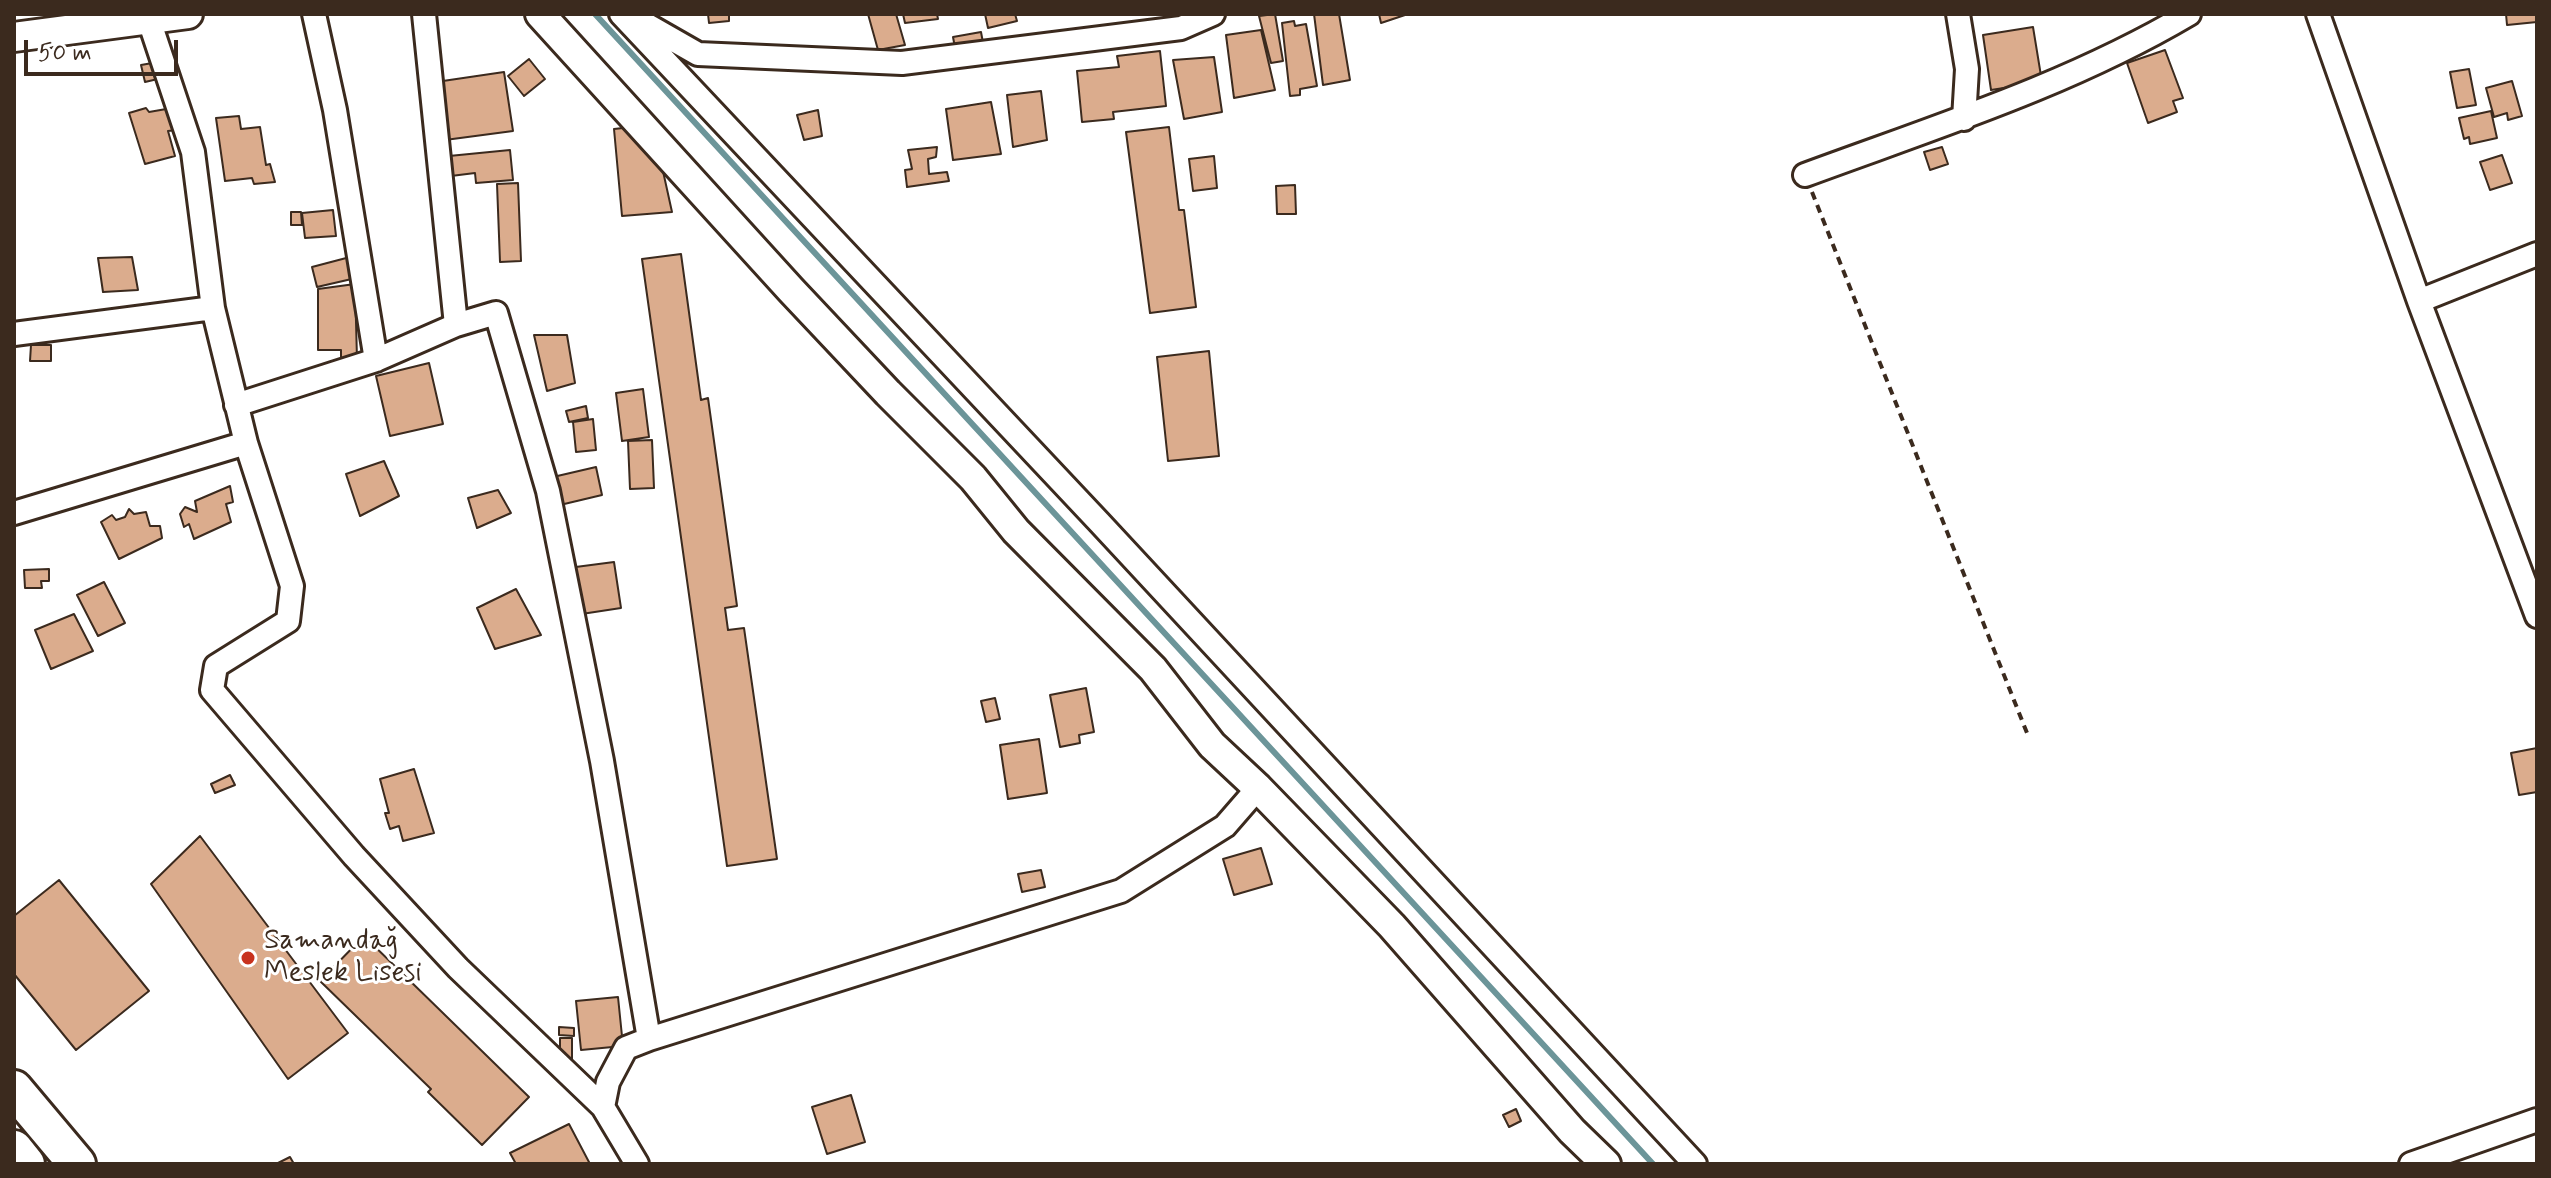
<!DOCTYPE html>
<meta charset="utf-8">
<style>
body{margin:0}
#map{position:relative;width:2551px;height:1178px;overflow:hidden;background:#fff;font-family:Mynerve,sans-serif}
canvas{display:block}
.frame{position:absolute;inset:0;border:16px solid #3b2a1e;pointer-events:none}
.scale{position:absolute;left:24px;top:40px;width:154px;height:36px;box-sizing:border-box;border:4px solid #3b2a1e;border-top:0;padding-left:10px;font-size:24px;line-height:28px;white-space:nowrap;color:#3b2a1e;-webkit-text-stroke:6px #fff;paint-order:stroke}
</style>
<div id="map">
<canvas width="2551" height="1178"></canvas>
<div class="frame"></div>
<div class="scale">50 m</div>
</div>
<script>
const ctx = document.querySelector('canvas').getContext('2d');
ctx.lineJoin = 'round';
function trace(path, color, width, dash) {
  ctx.strokeStyle = color;
  ctx.lineWidth = width;
  ctx.lineCap = dash ? 'butt' : 'round';
  ctx.setLineDash(dash || []);
  ctx.stroke(path);
}
function fillPath(path, color) {
  ctx.fillStyle = color;
  ctx.fill(path, 'evenodd');
}
function write(font, color, halo, rows, align = 'center') {
  ctx.font = font + ' Mynerve,sans-serif';
  ctx.lineWidth = 6;
  ctx.setLineDash([]);
  ctx.textBaseline = 'middle';
  ctx.strokeStyle = halo;
  ctx.fillStyle = color;
  for (const [text, x, y, turn = 0] of rows) {
    ctx.save();
    ctx.translate(x, y);
    ctx.rotate((+turn || 0) * Math.PI / 180);
    ctx.textAlign = isNaN(turn) ? turn : align;
    if (halo) ctx.strokeText(text, 0, 0);
    ctx.fillText(text, 0, 0);
    ctx.restore();
  }
}
trace(new Path2D(`
 M595,14L1653,1164`), '#6c9599', 6);
const building = new Path2D(`
 M708,14H729V21L709,23Z
 M868,14H896L905,45L878,50Z
 M903,14H937L938,19L905,23Z
 M985,14H1015L1017,21L988,28Z
 M1275,14L1283,61L1271,63L1259,16Z
 M1314,14H1339L1350,80L1323,85Z
 M1379,14H1408L1381,23Z
 M2506,14H2537V22L2507,25Z
 M1294,21L1295,26L1306,24L1317,86L1300,89V95L1290,96L1282,23Z
 M2033,27L2042,82L1991,90L1983,35Z
 M1261,30L1275,90L1234,98L1226,35Z
 M981,32L984,48L956,53L953,37Z
 M2165,50L2183,98L2173,101L2177,112L2148,123L2127,63Z
 M1160,51L1166,106L1113,112L1114,119L1082,122L1077,71L1119,67L1117,56Z
 M1214,57L1222,112L1184,119L1173,60Z
 M529,59L545,79L524,96L508,76Z
 M158,62L162,78L145,82L141,65Z
 M2469,69L2476,105L2457,108L2450,72Z
 M504,72L513,131L445,140L436,82Z
 M2512,81L2522,116L2508,120L2507,113L2494,117L2486,88Z
 M1041,91L1047,140L1013,147L1007,95Z
 M991,102L1001,154L953,160L946,109Z
 M146,108L149,112L172,108L177,130L168,131L175,156L145,164L129,113Z
 M818,110L822,136L804,140L797,115Z
 M2491,111L2497,138L2470,144L2469,137L2464,139L2459,118Z
 M239,116L241,129L260,127L266,165L270,164L275,182L254,184L252,178L225,181L216,118Z
 M641,126L644,149L659,153L672,212L622,216L614,129Z
 M1169,127L1179,210H1184L1196,307L1150,313L1126,132Z
 M937,147L936,157L928,159L929,174L947,172L949,181L907,187L905,170L912,169L908,150Z
 M1942,147L1948,164L1930,170L1924,152Z
 M510,150L513,180L476,183L475,173L451,176L449,156Z
 M2502,155L2512,183L2490,190L2480,162Z
 M1214,156L1217,188L1193,191L1189,159Z
 M518,183L521,261L500,262L497,184Z
 M1295,185L1296,214H1277L1276,186Z
 M333,210L336,236L305,238L302,213Z
 M291,212H301L302,225H291Z
 M681,254L701,400L708,398L737,606L725,608L728,630L744,628L777,859L727,866L642,259Z
 M132,257L138,290L103,292L98,258Z
 M350,257L356,278L317,287L312,267Z
 M355,284L357,359H341V350H318V289Z
 M534,335H567L575,383L547,391Z
 M31,345H51V361H30Z
 M1209,351L1219,456L1168,461L1157,357Z
 M429,363L443,424L390,436L376,376Z
 M643,389L649,437L622,441L616,393Z
 M586,406L588,418L569,422L566,411Z
 M593,419L596,450L576,452L573,422Z
 M652,440L654,488L630,489L628,441Z
 M384,461L399,496L360,516L346,474Z
 M596,467L602,495L560,505L553,477Z
 M230,486L233,502L226,504L231,522L194,539L189,524L184,527L180,514L185,507L197,512L195,501Z
 M498,490L511,513L477,528L468,498Z
 M129,509L134,514L146,512L150,526H160L162,538L119,559L101,522L112,515L116,520L125,517Z
 M614,562L621,608L575,615L568,568Z
 M49,569V581H41L42,588H25L24,570Z
 M104,582L125,623L98,636L77,595Z
 M516,589L541,635L495,649L477,608Z
 M74,614L93,651L51,669L35,630Z
 M1086,688L1094,732L1079,735L1080,743L1060,747L1050,695Z
 M995,698L1000,719L986,722L981,701Z
 M1039,739L1047,793L1008,799L1000,745Z
 M2537,748V792L2519,795L2511,753Z
 M414,769L434,833L403,841L399,826L390,829L385,813H389L380,779Z
 M230,775L235,785L215,793L211,784Z
 M200,836L348,1033L288,1079L151,884Z
 M1261,848L1272,884L1234,895L1223,859Z
 M1041,870L1045,887L1022,892L1018,874Z
 M59,880L149,991L76,1050L14,974V916Z
 M364,936L529,1097L482,1145L428,1092L431,1089L320,981Z
 M618,997L623,1046L581,1050L576,1001Z
 M559,1027L574,1028V1036L559,1035Z
 M560,1038H572V1060H560Z
 M851,1095L865,1142L827,1154L812,1107Z
 M1516,1109L1521,1121L1509,1127L1503,1115Z
 M569,1124L590,1164H516L510,1153Z
 M290,1157L294,1164H276Z`);
fillPath(building, '#dbac8d');
trace(building, '#3b2a1e', 2);
const minor = new Path2D(`
 M314,14L335,110L376,360
 M621,14L1099,522L1695,1164
 M1958,14L1967,69L1964,119
 M2318,14L2419,301L2537,616
 M635,18L698,54L902,63L1181,28L1213,14
 M1805,175C1935,127 2069,85 2189,14
 M2419,301L2537,254
 M14,334L213,308L193,152L147,14
 M236,405L376,360L456,325L424,14
 M246,443L292,586L288,621L216,666L212,690L354,856L458,968L603,1107L608,1082L626,1048L649,1039L602,761L548,491L496,313L456,325
 M14,513L246,443L213,308
 M649,1039L1121,891L1225,826L1258,788
 M603,1107L637,1164
 M2411,1164L2537,1120`);
const tertiary = new Path2D(`
 M540,14L791,290L888,393L973,478L1016,531L1153,669L1212,745L1258,788L1392,926L1572,1131L1606,1164
 M14,37L188,14`);
const primary = new Path2D(`
 M14,1089L77,1164
 M14,1149L26,1164`);
trace(minor, '#3b2a1e', 28);
trace(tertiary, '#3b2a1e', 34);
trace(primary, '#3b2a1e', 42);
trace(new Path2D(`
 M1812,192L2027,733`), '#3b2a1e', 4, [8, 6]);
trace(minor, '#fff', 22);
trace(tertiary, '#fff', 28);
trace(primary, '#fff', 36);
for (const [x, y, r, color] of [
 [248,958,8,"#c8321e"]
]) {
  const dot = new Path2D();
  dot.arc(x, y, r, 0, 2 * Math.PI);
  ctx.fillStyle = color;
  ctx.fill(dot);
  trace(dot, '#fff', 3);
}
write('28px', '#3b2a1e', '#fff', [
 ["Samandağ",264,942],
 ["Meslek Lisesi",264,974]
], 'left');
</script>
